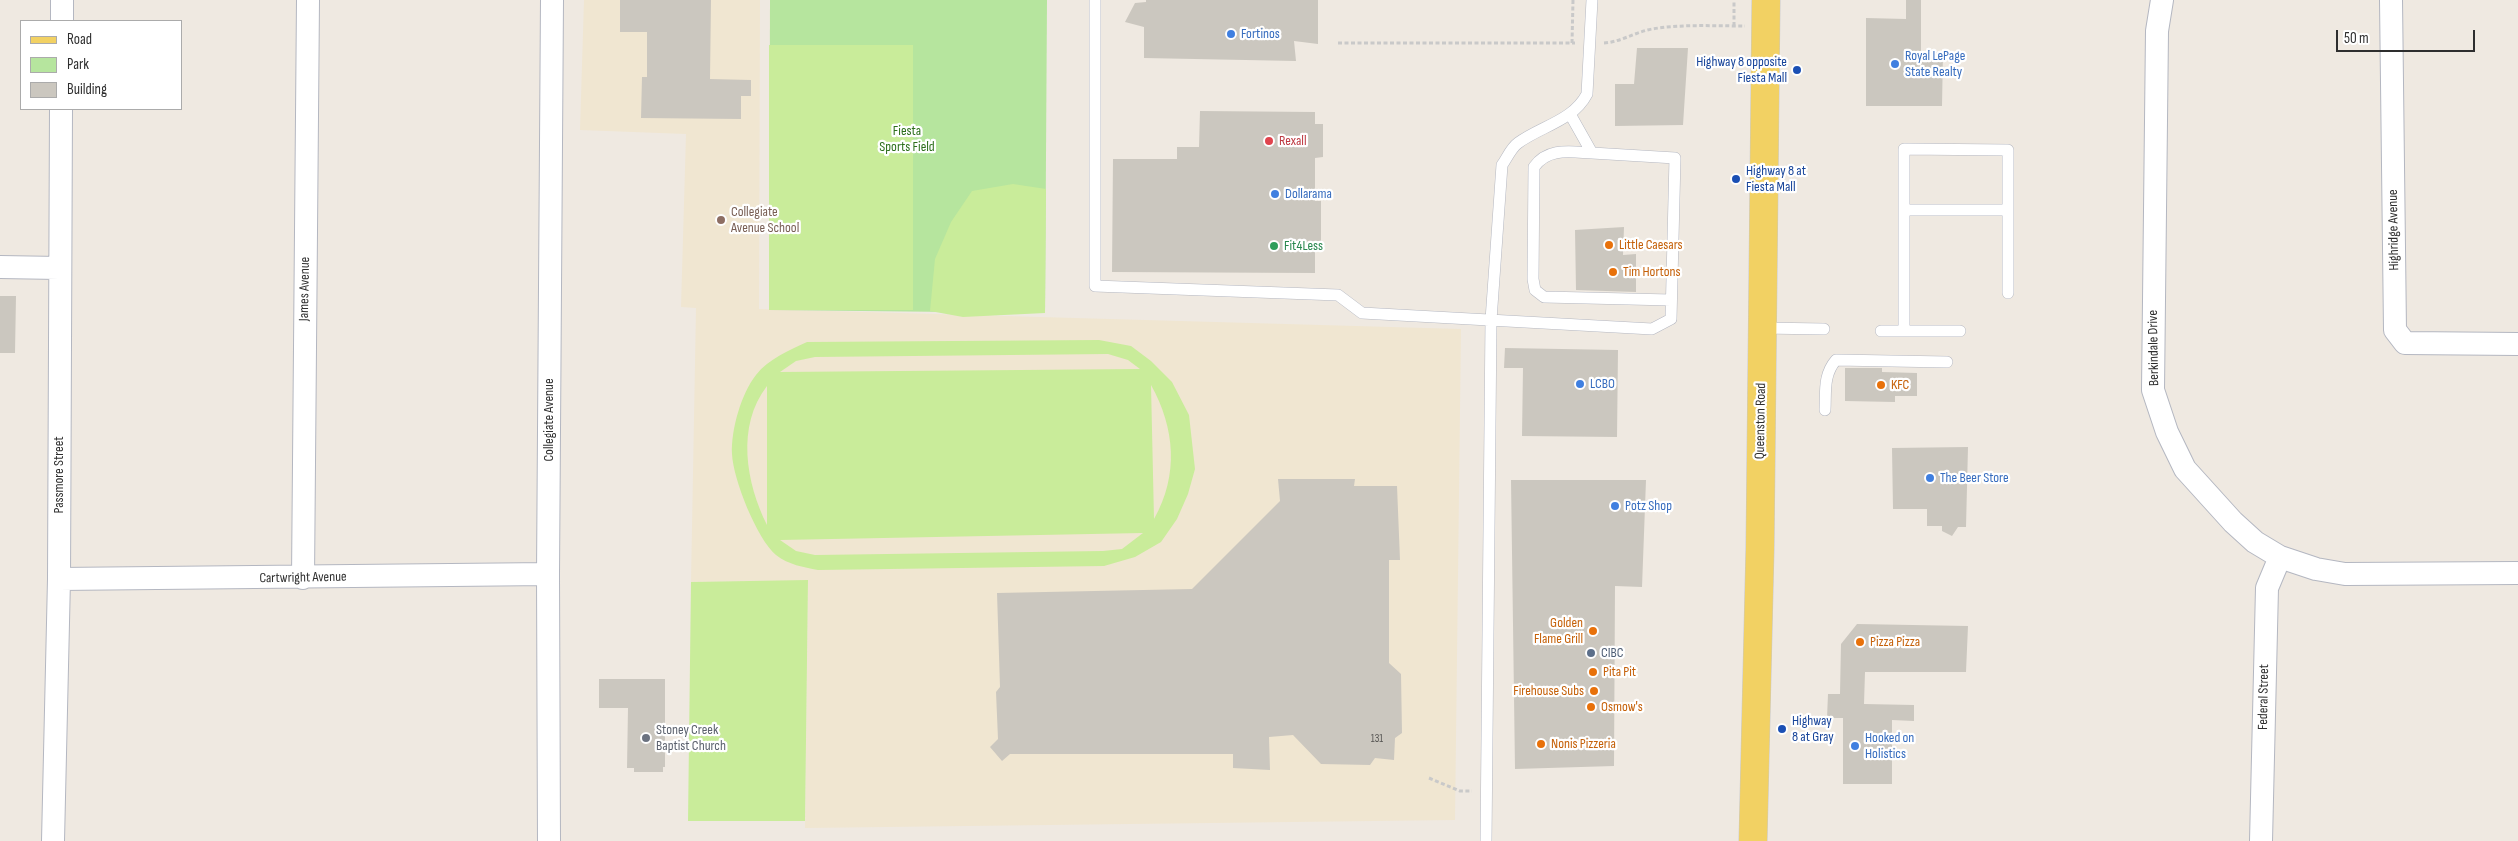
<!DOCTYPE html>
<style>
body{margin:0}
#map{position:relative;width:2518px;height:841px;overflow:hidden;background:#efe9e1;font-family:"Sofia Sans Condensed",sans-serif}
canvas{display:block}
.legend{position:absolute;left:20px;top:20px;width:162px;height:90px;box-sizing:border-box;background:#fff;border:1px solid #ababab;margin:0;padding:6px 9px;list-style:none;font-size:15px;color:#2e2e2e}
.legend li{display:flex;align-items:center;gap:10px;height:25px}
.legend b{width:25px;border:1px solid #ababab}
.scale{position:absolute;left:2336px;top:30px;width:139px;height:22px;box-sizing:border-box;border:2px solid #2e2e2e;border-top:0;padding-left:6px;font-size:15px;line-height:18px;white-space:nowrap;color:#2e2e2e;-webkit-text-stroke:4px #fff;paint-order:stroke}
</style>
<div id="map">
<canvas width="2518" height="841"></canvas>
<ul class="legend">
<li><b style="height:6px;background:#f2d163"></b>Road</li>
<li><b style="height:14px;background:#b6e59e"></b>Park</li>
<li><b style="height:14px;background:#cbc7bf"></b>Building</li>
</ul>
<div class="scale">50 m</div>
</div>
<script>
const ctx = document.querySelector('canvas').getContext('2d');
ctx.lineJoin = 'round';
function fillPath(path, color) {
  ctx.fillStyle = color;
  ctx.fill(path, 'evenodd');
}
function trace(path, color, width, dash) {
  ctx.strokeStyle = color;
  ctx.lineWidth = width;
  ctx.lineCap = dash ? 'butt' : 'round';
  ctx.setLineDash(dash || []);
  ctx.stroke(path);
}
function write(font, color, halo, rows, align = 'center') {
  ctx.font = font + ' "Sofia Sans Condensed",sans-serif';
  ctx.lineWidth = 4.5;
  ctx.setLineDash([]);
  ctx.textBaseline = 'middle';
  ctx.strokeStyle = halo;
  ctx.fillStyle = color;
  for (const [text, x, y, turn = 0] of rows) {
    ctx.save();
    ctx.translate(x, y);
    ctx.rotate((+turn || 0) * Math.PI / 180);
    ctx.textAlign = isNaN(turn) ? turn : align;
    if (halo) ctx.strokeText(text, 0, 0);
    ctx.fillText(text, 0, 0);
    ctx.restore();
  }
}
fillPath(new Path2D(`
 M584,0H760L759,309L1461,329L1455,820L805,828L808,581L691,582L696,308L681,307L686,134L580,130Z`), '#f0e6d1');
fillPath(new Path2D(`
 M770,0H1047L1045,313L769,310Z`), '#b6e59e');
fillPath(new Path2D(`
 M769,45H913V310H769Z
 M1013,184L1046,189L1045,313L963,317L930,311L935,259L951,222L972,191Z
 M1099,340L1131,346L1151,361L1172,382L1189,415L1195,469L1188,494L1177,519L1161,542L1135,557L1104,566L818,570C803,567 789,565 776,555C757,539 733,479 732,454C731,430 741,394 756,375C768,359 790,350 807,342ZM1108,354L1128,360L1140,369L780,372L796,361L815,357ZM1151,385C1175,428 1179,475 1154,519ZM767,386V525C746,483 736,426 767,386ZM1143,533L1122,549L1103,551L815,555L796,551L780,540Z
 M808,580L805,821H688L691,582Z`), '#c9ec9a');
fillPath(new Path2D(`
 M620,0H711L710,79L751,80V96H741V119L641,118L642,77H647V32H620Z
 M1146,0H1318V44L1294,41L1296,61L1144,58V27L1125,22L1135,3L1146,2Z
 M1906,0H1921V52H1943L1942,106H1866V18L1906,19Z
 M1637,48H1688L1683,125L1615,126V84H1634Z
 M1200,111L1315,112V124H1323V157L1315,158V201H1321V241H1315V273L1112,272L1113,159H1177V147H1199Z
 M1624,227L1623,255L1636,254V292L1576,290L1575,230Z
 M0,296H16L15,353H0Z
 M1505,348L1618,350L1617,437L1522,436L1523,368H1504Z
 M1845,368H1882V372L1917,373V396H1895V402L1845,401Z
 M1968,447L1966,527H1958L1952,536L1942,531V526H1927V509H1893L1892,448Z
 M1278,479H1355L1354,486H1397L1400,560H1389V663L1401,674L1402,733L1395,738L1394,760L1375,758L1370,765L1321,764L1293,735L1269,737L1270,770L1233,768V754H1010L1002,761L990,747L998,739L996,692L1000,687L997,593L1192,589L1280,501Z
 M1511,480H1646L1642,587L1615,586L1614,766L1515,769Z
 M1857,624L1968,626L1966,672H1865L1864,704L1914,705V721L1892,720V784H1843V718H1827L1828,694H1840L1841,644Z
 M599,679H665V767H663V772H634V768H627L628,708H599Z`), '#cbc7bf');
const lane = new Path2D(`
 M1095,0V286L1338,295L1362,313L1652,329L1671,319L1675,158L1592,153L1570,114
 M1592,153C1571,152 1548,147 1534,167L1533,279L1535,290L1544,297L1671,300
 M1904,210H2008
 M1762,328L1824,329
 M1881,331H1960
 M1904,331V149L2008,150V293
 M1825,410C1826,392 1823,375 1836,360L1947,362
 M1486,841L1491,320L1502,165C1507,158 1511,148 1518,143C1541,126 1573,121 1587,94L1592,0`);
const street = new Path2D(`
 M2162,0L2157,31L2153,390L2167,432L2185,469L2233,522L2255,542L2280,557L2316,569L2345,574L2518,573
 M2391,0L2395,330L2405,343L2518,344
 M62,21V0
 M0,267L59,268
 M303,578L308,0
 M59,579L548,574
 M53,841L59,579L61,109
 M549,841L548,574L552,0
 M2261,841L2267,588L2280,557`);
const primary = new Path2D(`
 M1753,841L1760,548L1766,0`);
trace(lane, '#b4b7c1', 12);
trace(street, '#b4b7c1', 24);
trace(primary, '#c9c9c9', 29);
trace(new Path2D(`
 M1734,26V0
 M1338,43H1575
 M1572,43L1573,0
 M1604,43C1621,42 1635,32 1652,29C1682,24 1714,26 1745,26
 M1429,778L1460,791H1472`), '#c9c9c9', 3, [4, 2.5]);
trace(lane, '#fff', 11);
trace(street, '#fff', 22);
trace(primary, '#f2d163', 28);
for (const [x, y, r, color] of [
 [1231,34,5,"#3f7fe0"],
 [1895,64,5,"#3f7fe0"],
 [1797,70,5,"#1a4fb4"],
 [1269,141,5,"#e0444e"],
 [1736,179,5,"#1a4fb4"],
 [1275,194,5,"#3f7fe0"],
 [721,220,5,"#8d6e63"],
 [1609,245,5,"#e8710a"],
 [1274,246,5,"#2e9e5b"],
 [1613,272,5,"#e8710a"],
 [1580,384,5,"#3f7fe0"],
 [1881,385,5,"#e8710a"],
 [1930,478,5,"#3f7fe0"],
 [1615,506,5,"#3f7fe0"],
 [1593,631,5,"#e8710a"],
 [1860,642,5,"#e8710a"],
 [1591,653,5,"#5c6f8a"],
 [1593,672,5,"#e8710a"],
 [1594,691,5,"#e8710a"],
 [1591,707,5,"#e8710a"],
 [1782,729,5,"#1a4fb4"],
 [646,738,5,"#6b7280"],
 [1541,744,5,"#e8710a"],
 [1855,746,5,"#3f7fe0"]
]) {
  const dot = new Path2D();
  dot.arc(x, y, r, 0, 2 * Math.PI);
  ctx.fillStyle = color;
  ctx.fill(dot);
  trace(dot, '#fff', 2);
}
write('11px', '#555452', null, [
 ["131",1377,739]
]);
write('14px', '#366cbe', '#fff', [
 ["Fortinos",1241,34],
 ["Royal LePage",1905,56],
 ["State Realty",1905,72],
 ["Dollarama",1285,194],
 ["LCBO",1590,384],
 ["The Beer Store",1940,478],
 ["Potz Shop",1625,506],
 ["Hooked on",1865,738],
 ["Holistics",1865,754]
], 'left');
write('14px', '#164399', '#fff', [
 ["Highway 8 opposite",1787,62,"right"],
 ["Fiesta Mall",1787,78,"right"],
 ["Highway 8 at",1746,171],
 ["Fiesta Mall",1746,187],
 ["Highway",1792,721],
 ["8 at Gray",1792,737]
], 'left');
write('14px', '#2c6e1b', '#fff', [
 ["Fiesta",907,131],
 ["Sports Field",907,147]
]);
write('14px', '#be3a42', '#fff', [
 ["Rexall",1279,141]
], 'left');
write('14px', '#785e54', '#fff', [
 ["Collegiate",731,212],
 ["Avenue School",731,228]
], 'left');
write('14px', '#2e2e2e', '#fff', [
 ["Highridge Avenue",2394,230,-91],
 ["James Avenue",305,289,-89],
 ["Berkindale Drive",2154,348,-91],
 ["Collegiate Avenue",549,420,-90],
 ["Queenston Road",1761,421,-89],
 ["Passmore Street",59,475,-90],
 ["Cartwright Avenue",303,578,-1],
 ["Federal Street",2264,697,-89]
]);
write('14px', '#c56008', '#fff', [
 ["Little Caesars",1619,245],
 ["Tim Hortons",1623,272],
 ["KFC",1891,385],
 ["Golden",1583,623,"right"],
 ["Flame Grill",1583,639,"right"],
 ["Pizza Pizza",1870,642],
 ["Pita Pit",1603,672],
 ["Firehouse Subs",1584,691,"right"],
 ["Osmow's",1601,707],
 ["Nonis Pizzeria",1551,744]
], 'left');
write('14px', '#27864d', '#fff', [
 ["Fit4Less",1284,246]
], 'left');
write('14px', '#4e5e75', '#fff', [
 ["CIBC",1601,653]
], 'left');
write('14px', '#5b616d', '#fff', [
 ["Stoney Creek",656,730],
 ["Baptist Church",656,746]
], 'left');
</script>
